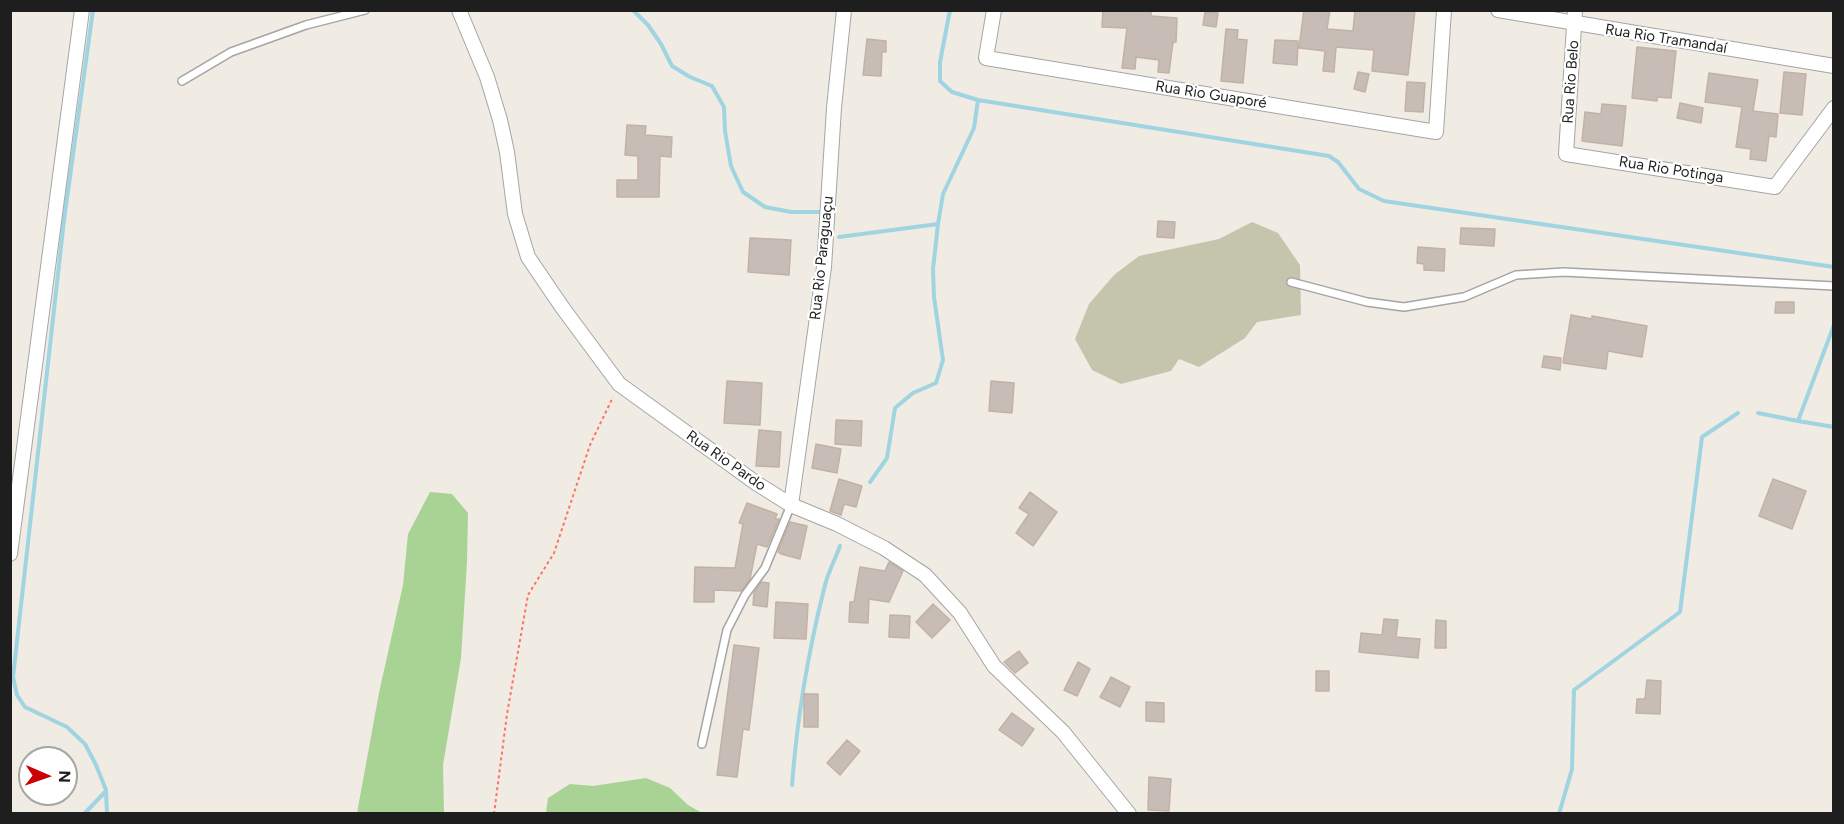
<!DOCTYPE html>
<meta charset="utf-8">
<style>
body{margin:0}
#map{position:relative;width:1844px;height:824px;overflow:hidden;background:#f0ebe3;font-family:Figtree,sans-serif}
canvas{display:block}
.frame{position:absolute;inset:0;border:12px solid #1e1e1e;pointer-events:none}
.north{position:absolute;left:18px;top:746px;width:60px;height:60px;box-sizing:border-box;background:#fff;border:2px solid #a5a5a5;border-radius:50%;rotate:92deg;font-size:16px;font-weight:700;line-height:24px;text-align:center;color:#1e1e1e}
.north::after{content:'';display:block;margin:auto;width:21px;height:27px;background:#cc0004;clip-path:polygon(50% 0,100% 100%,50% 72%,0 100%)}
</style>
<div id="map">
<canvas width="1844" height="824"></canvas>
<div class="frame"></div>
<div class="north">N</div>
</div>
<script>
const ctx = document.querySelector('canvas').getContext('2d');
ctx.lineJoin = 'round';
function fillPath(path, color) {
  ctx.fillStyle = color;
  ctx.fill(path, 'evenodd');
}
function trace(path, color, width, dash) {
  ctx.strokeStyle = color;
  ctx.lineWidth = width;
  ctx.lineCap = dash ? 'butt' : 'round';
  ctx.setLineDash(dash || []);
  ctx.stroke(path);
}
function write(font, color, halo, rows, align = 'center') {
  ctx.font = font + ' Figtree,sans-serif';
  ctx.lineWidth = 4.5;
  ctx.setLineDash([]);
  ctx.textBaseline = 'middle';
  ctx.strokeStyle = halo;
  ctx.fillStyle = color;
  for (const [text, x, y, turn = 0] of rows) {
    ctx.save();
    ctx.translate(x, y);
    ctx.rotate((+turn || 0) * Math.PI / 180);
    ctx.textAlign = isNaN(turn) ? turn : align;
    if (halo) ctx.strokeText(text, 0, 0);
    ctx.fillText(text, 0, 0);
    ctx.restore();
  }
}
fillPath(new Path2D(`
 M1252,222L1278,233L1300,265L1301,315L1257,322L1245,338L1199,367L1179,359L1171,371L1121,384L1092,370L1075,339L1089,304L1114,275L1139,256L1219,239Z`), '#c5c5ae');
fillPath(new Path2D(`
 M430,492L452,494L468,513L467,562L461,658L443,765L444,813H357L379,693L403,585L408,534Z
 M646,778L670,788L688,805L702,813H546L548,798L570,784L593,786Z`), '#a8d394');
trace(new Path2D(`
 M93,10L64,220L13,677L17,695L25,707L67,727L85,744L96,765L106,790L107,814
 M633,10L648,25L661,44L672,66L690,77L712,86L724,107L725,131L731,166L743,192L765,207L791,212H819
 M950,10L940,62V81L952,92L978,100L1329,156L1338,162L1359,189L1384,201L1834,267
 M839,237L938,224L943,194L974,128L978,100
 M1758,413L1798,421L1834,325
 M1798,421L1834,427
 M870,482L887,458L895,408L913,393L936,383L943,360L934,297L933,269L938,224
 M792,785C797,719 808,653 824,589C827,574 835,560 840,546
 M84,814L106,791
 M1559,814L1572,769L1574,690L1680,612L1702,437L1738,413`), '#a0d4e1', 4);
const building = new Path2D(`
 M1103,10H1139L1151,12V16L1177,18L1176,42H1173L1169,73L1158,72L1159,60L1136,57L1135,69L1122,68L1127,28L1102,27Z
 M1304,10H1330L1327,29L1353,31L1355,10H1415L1408,75L1372,71L1374,50L1336,47L1334,72L1323,71L1325,51L1299,48Z
 M1205,12L1218,13L1216,27L1203,25Z
 M1226,29L1238,30L1237,39L1247,40L1243,83L1221,81Z
 M867,39L886,41V52H882L881,76L863,75Z
 M1275,40L1298,41L1297,65L1273,63Z
 M1637,47L1676,51L1671,98L1657,97V101L1632,98Z
 M1358,72L1369,74L1365,92L1354,89Z
 M1784,72L1806,74L1802,115L1780,113Z
 M1709,73L1758,80L1753,111L1778,114L1776,137L1769,136L1766,161L1750,159L1751,149L1736,147L1742,107L1705,102Z
 M1407,82L1425,83L1423,112L1405,111Z
 M1680,103L1703,108L1701,123L1677,118Z
 M1602,104L1626,106L1622,146L1582,141L1585,112L1601,114Z
 M627,125L646,126L645,135L672,137L671,157L660,156L659,197H617V180H638V156L625,155Z
 M1158,221L1175,222L1174,238L1157,237Z
 M1461,228L1495,229L1494,246L1460,244Z
 M750,238L791,240L789,275L748,272Z
 M1418,247L1445,249L1444,271L1424,270V264L1417,263Z
 M1776,302H1794V313H1775Z
 M1571,315L1592,319V316L1647,326L1642,357L1608,351L1606,369L1563,363Z
 M1544,356L1561,358L1560,370L1542,367Z
 M727,381L762,383L760,425L724,423Z
 M991,381L1014,383L1012,413L989,411Z
 M836,420L862,421L861,446L835,444Z
 M759,430L781,432L779,467L756,466Z
 M816,444L841,449L837,473L812,468Z
 M839,479L862,486L856,507L844,504L841,515L830,511Z
 M1773,479L1806,491L1792,529L1759,516Z
 M1030,492L1057,512L1033,546L1016,533L1029,514L1019,508Z
 M747,503L777,514L775,519H779L767,547L757,544L750,579L741,591L714,590V602H694L695,567L735,568L743,524L739,523Z
 M790,522L807,526L800,559L781,554L778,552Z
 M889,562L903,571L889,602L869,599L868,623L849,622L850,602H854L860,567L885,571Z
 M761,582L769,583L767,607L753,605L754,593Z
 M776,602L808,604L806,639L774,638Z
 M933,604L950,620L932,638L916,622Z
 M890,615L910,616L909,638L889,637Z
 M1384,619L1398,620L1396,637L1420,639L1418,658L1359,652L1361,633L1382,635Z
 M1436,620L1446,621V648H1435Z
 M734,645L759,648L749,730L743,729L737,777L717,775Z
 M1019,651L1028,663L1015,673L1004,662Z
 M1078,662L1090,669L1077,696L1064,690Z
 M1316,671H1329V691H1316Z
 M1111,677L1130,687L1120,707L1100,697Z
 M1647,680L1661,681L1660,714L1636,713L1637,699H1645Z
 M804,694H818V727H804Z
 M1146,702L1164,703V722L1146,721Z
 M1012,713L1034,729L1022,746L999,730Z
 M847,740L860,751L840,775L827,763Z
 M1149,777L1171,779L1169,811L1148,810Z`);
fillPath(building, '#c8bdb6');
trace(building, '#c3b1a4', 1.5);
const service = new Path2D(`
 M182,81L231,52L306,25L365,10
 M1291,282L1367,302L1404,307L1464,297L1516,275L1564,272L1834,286
 M702,744L727,630L745,595L765,568L791,505`);
const minor = new Path2D(`
 M459,10L487,77L500,120L507,152L515,214L528,257L562,307L619,384L756,483L791,505L837,524L884,548L925,575L960,613L994,666L1063,732L1129,814
 M994,10L986,58L1436,132L1444,10
 M1498,10L1834,66
 M1575,10L1566,154L1775,187L1834,108
 M791,505L824,267L834,108L844,10
 M10,554L82,10`);
trace(service, '#a5a5a5', 10);
trace(minor, '#a5a5a5', 16);
trace(new Path2D(`
 M494,814L507,714L528,595L554,553L590,445L613,397`), '#ff7265', 2, [3, 3]);
trace(service, '#fff', 7);
trace(minor, '#fff', 14);
write('15px', '#1e1e1e', '#fff', [
 ["Rua Rio Tramandaí",1666,39,9],
 ["Rua Rio Belo",1571,82,-86],
 ["Rua Rio Guaporé",1211,95,9],
 ["Rua Rio Potinga",1671,170,9],
 ["Rua Rio Paraguaçu",822,258,-84],
 ["Rua Rio Pardo",726,461,35]
]);
</script>
